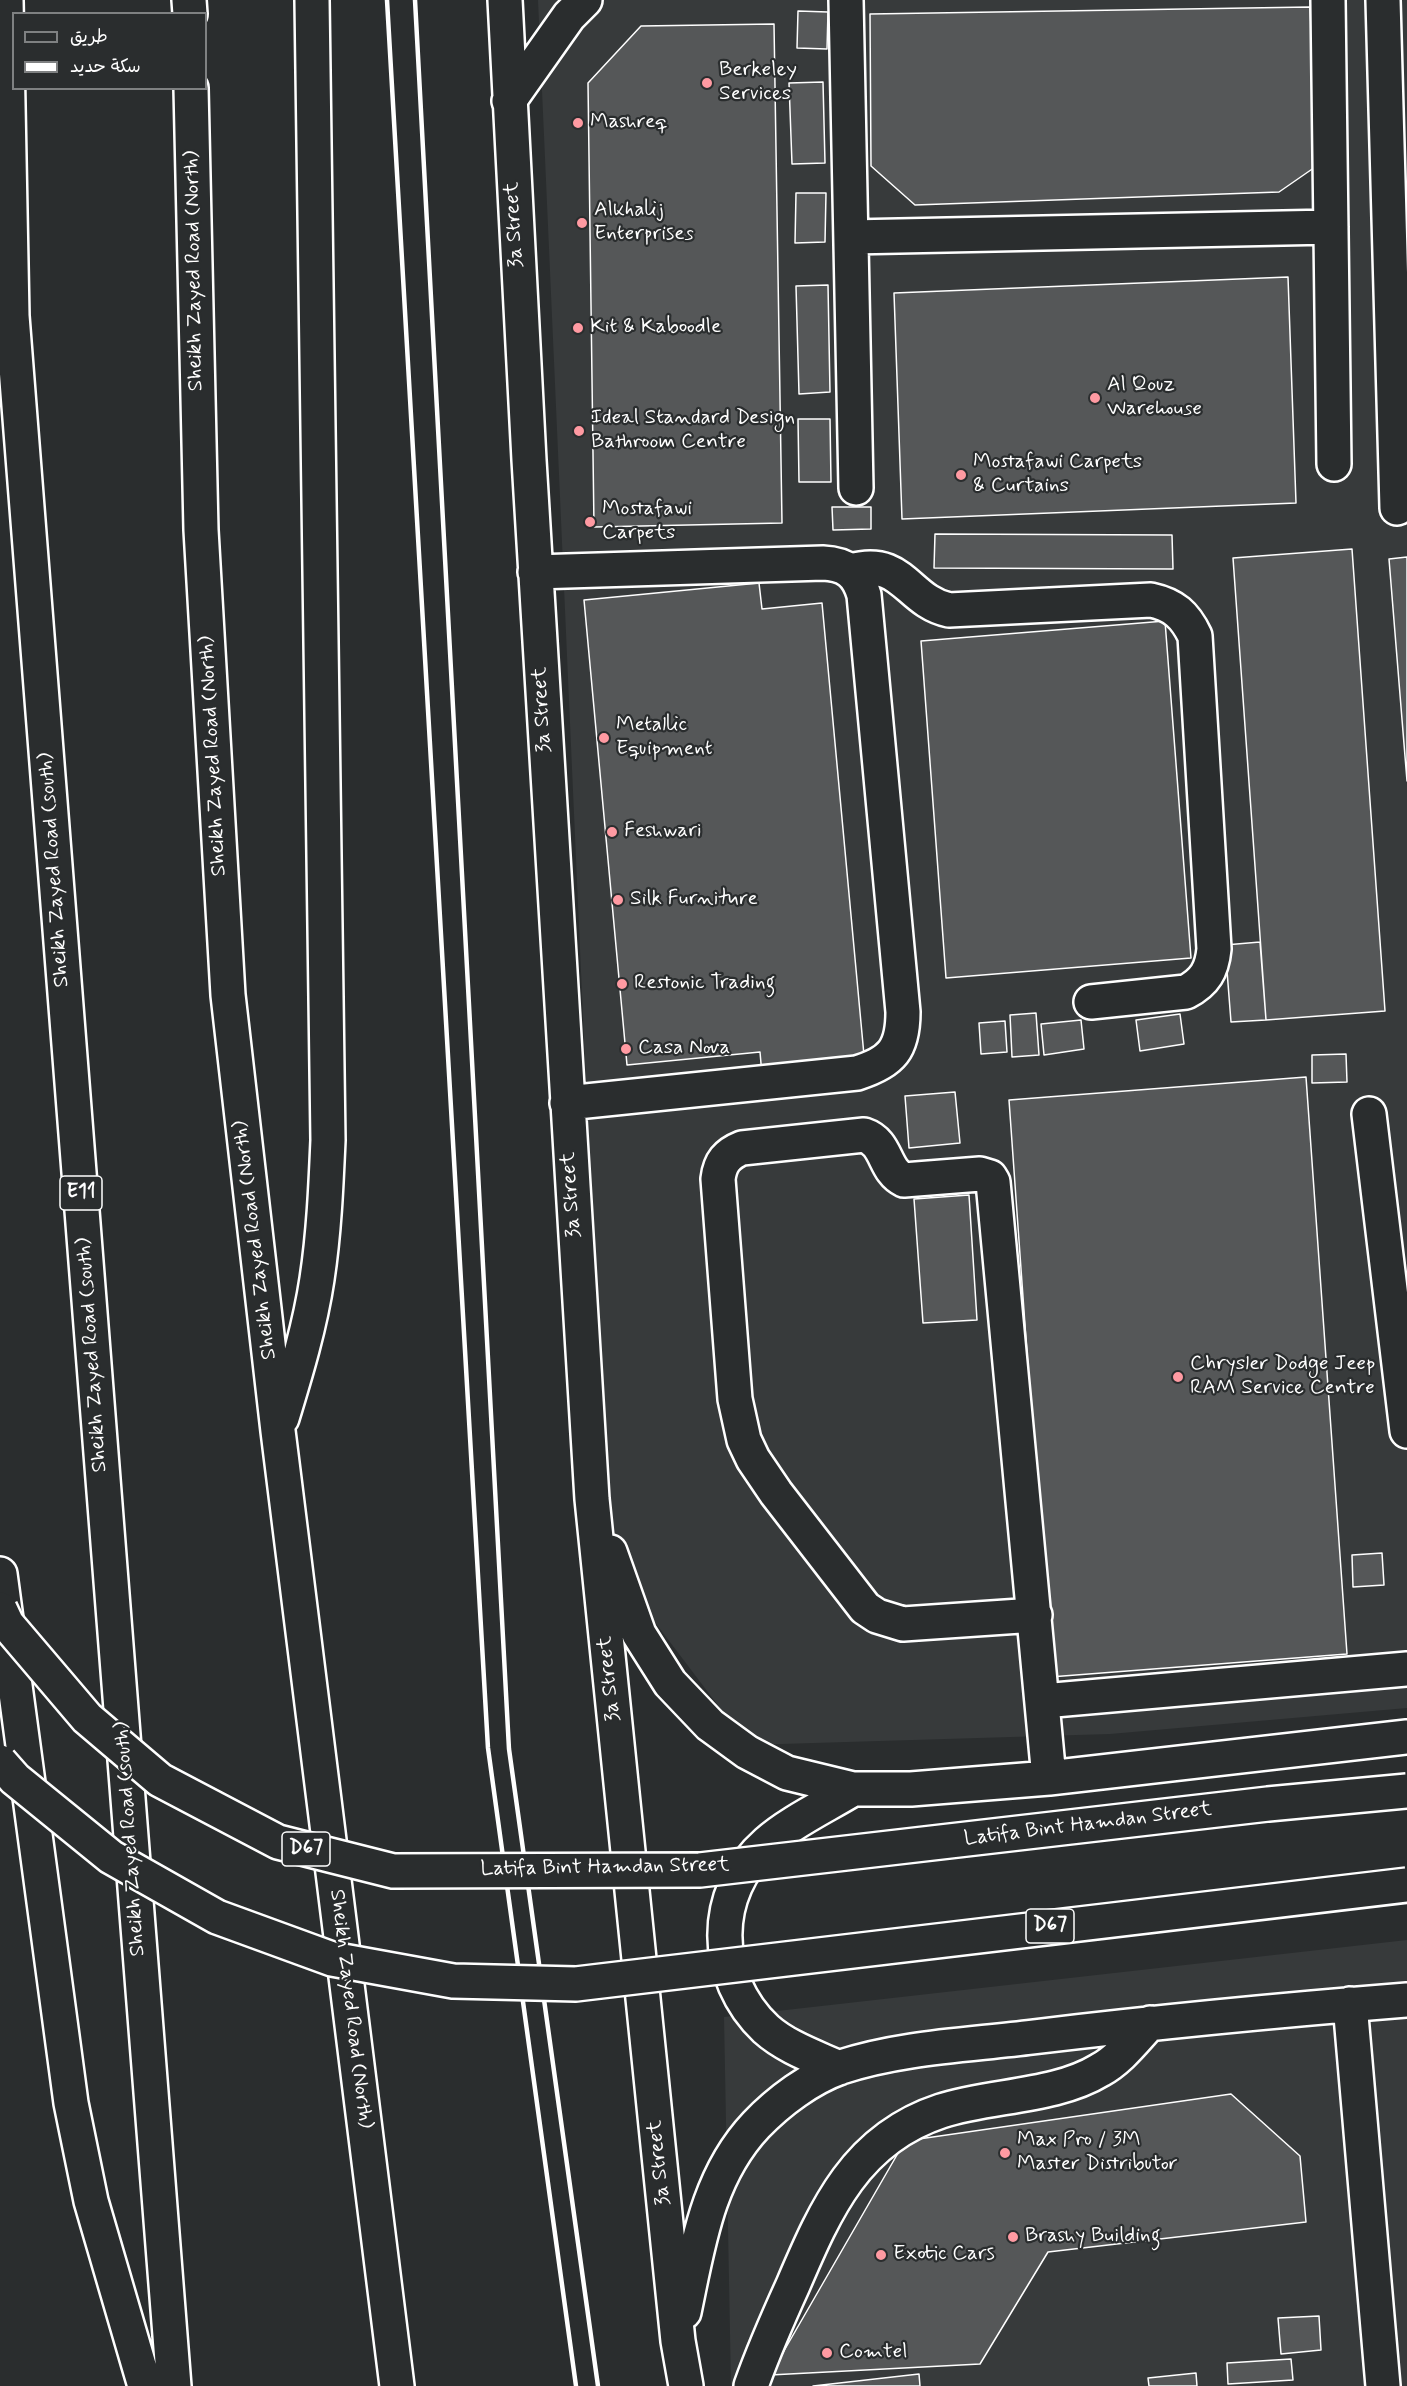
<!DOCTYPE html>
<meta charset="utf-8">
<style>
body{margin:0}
#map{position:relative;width:1407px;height:2386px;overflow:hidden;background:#2a2d2e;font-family:Mynerve,"Playpen Sans Arabic",sans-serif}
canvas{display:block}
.legend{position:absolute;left:12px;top:12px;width:195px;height:78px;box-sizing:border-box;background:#2a2d2e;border:2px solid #7f8182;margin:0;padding:8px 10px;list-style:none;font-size:18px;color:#fff}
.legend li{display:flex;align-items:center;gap:12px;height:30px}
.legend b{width:30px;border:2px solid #7f8182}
</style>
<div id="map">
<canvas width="1407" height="2386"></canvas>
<ul class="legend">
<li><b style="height:8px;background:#2a2d2e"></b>طريق</li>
<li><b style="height:8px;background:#fff"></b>سكة حديد</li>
</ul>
</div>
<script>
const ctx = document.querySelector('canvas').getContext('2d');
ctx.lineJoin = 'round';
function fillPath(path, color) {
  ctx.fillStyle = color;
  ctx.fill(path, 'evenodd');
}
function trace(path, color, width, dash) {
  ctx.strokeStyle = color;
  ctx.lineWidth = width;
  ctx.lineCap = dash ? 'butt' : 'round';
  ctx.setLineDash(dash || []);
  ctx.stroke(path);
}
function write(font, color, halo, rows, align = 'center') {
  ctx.font = font + ' Mynerve,sans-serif';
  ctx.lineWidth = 4.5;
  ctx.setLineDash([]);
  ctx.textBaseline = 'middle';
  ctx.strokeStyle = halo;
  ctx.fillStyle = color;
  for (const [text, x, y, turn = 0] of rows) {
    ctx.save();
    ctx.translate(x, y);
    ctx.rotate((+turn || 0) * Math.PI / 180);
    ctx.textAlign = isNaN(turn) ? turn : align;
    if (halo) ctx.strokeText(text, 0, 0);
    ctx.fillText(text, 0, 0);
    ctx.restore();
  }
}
fillPath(new Path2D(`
 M538,0H1407V1708L1110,1734L748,1745L607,1559Z
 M1407,1940V2386H731L724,2017Z`), '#373a3b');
const building = new Path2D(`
 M1310,7L1318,165L1279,192L915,205L871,166L870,14Z
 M798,11L828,12L827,49L797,48Z
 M774,24L782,523L594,527L588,83L641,26Z
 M823,82L825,163L792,164L789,83Z
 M796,193H826L825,242L795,243Z
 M1288,277L1296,503L902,519L894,293Z
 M828,285L830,392L799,394L796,286Z
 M798,419H830L831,482H799Z
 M832,507H871V529L833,530Z
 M935,534L1172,535L1173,569L934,568Z
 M1352,549L1385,1011L1266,1020L1233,558Z
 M1407,557V781L1389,559Z
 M759,583L762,609L822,603L865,1066L762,1075L760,1052L627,1065L584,600Z
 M1165,621L1191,958L946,978L921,641Z
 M1260,942L1266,1020L1231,1022L1225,945Z
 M1036,1013L1039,1055L1012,1057L1010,1015Z
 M1180,1014L1184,1044L1140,1051L1136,1020Z
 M1081,1020L1084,1049L1044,1055L1041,1024Z
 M1005,1021L1007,1052L981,1054L979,1023Z
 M1346,1054L1347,1082L1312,1083V1055Z
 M1306,1077L1347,1654L1050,1677L1009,1100Z
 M955,1092L960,1143L909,1148L905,1096Z
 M969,1195L977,1320L923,1323L914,1199Z
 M1382,1553L1384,1585L1353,1587L1352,1555Z
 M1231,2094L1300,2156L1306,2222L1048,2252L980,2364L770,2375L905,2141Z
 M1319,2316L1321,2350L1281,2354L1278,2318Z
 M1291,2359L1293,2380L1228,2384L1227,2363Z
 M1196,2373L1197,2386H1149L1148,2378Z
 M919,2374L920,2386H813Z`);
fillPath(building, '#555758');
trace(building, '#fff', 1.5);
const minor = new Path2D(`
 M505,0L529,460L592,1499L678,2341L686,2386
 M846,0L856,488
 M1328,0L1334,464
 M1383,0L1397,508
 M509,101L569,16L585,0
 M851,237L1331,227
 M851,571C903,556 907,601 949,610L1151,600C1174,605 1185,615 1195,636L1214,949C1212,970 1205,982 1186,992L1091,1002
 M535,572L823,563C846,564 858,573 864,595L903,1012C903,1049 892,1062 857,1073L567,1103
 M1369,1114L1407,1431
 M610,1552L639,1634L670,1683L710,1725L747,1752L787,1773L853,1789H911L1049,1778L1407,1737
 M1035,1615L903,1624L877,1616L865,1608L776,1493L753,1459L744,1440L735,1399L718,1179C720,1162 727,1154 742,1148L864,1135C888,1143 883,1170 904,1180L980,1174L990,1177L993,1182L1049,1778
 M1043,1701L1407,1669
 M1350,2004L1383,2386
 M839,2068C815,2057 786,2047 766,2029C712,1978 710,1893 767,1843C789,1823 827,1805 853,1789
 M684,2312C698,2246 707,2177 756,2125C779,2101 810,2078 841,2067C902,2047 970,2045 1033,2037C1158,2022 1282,2010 1407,2000
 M751,2386C763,2352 778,2318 793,2285C826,2208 856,2139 941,2111C991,2095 1056,2097 1100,2070C1120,2059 1134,2040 1150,2023`);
const highway = new Path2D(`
 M6,0L12,316L174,2386
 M189,0L190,14
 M191,88L201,530L228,995L278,1431L397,2386
 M282,1418C296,1372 310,1326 317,1279C324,1233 326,1186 328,1140L312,0
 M0,1574L71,2103L91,2201L145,2386`);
trace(minor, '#fff', 38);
trace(highway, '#fff', 38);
trace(minor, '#2a2d2e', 33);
trace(highway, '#2a2d2e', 33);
trace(new Path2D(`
 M387,0L488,1748L576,2386
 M415,0L509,1749L598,2386`), '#fff', 4.5);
const majorBridge = new Path2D(`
 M0,1609L7,1624L87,1718L160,1780L278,1842L393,1871L700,1870L1268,1804L1407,1791
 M0,1762L15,1779L111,1857L217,1917L332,1959L453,1981L576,1984L1407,1885`);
trace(majorBridge, '#fff', 38, []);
trace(majorBridge, '#2a2d2e', 33);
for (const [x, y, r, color] of [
 [707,83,6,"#ff9aa2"],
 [578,123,6,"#ff9aa2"],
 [582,223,6,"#ff9aa2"],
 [578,328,6,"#ff9aa2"],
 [1095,398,6,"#ff9aa2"],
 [579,431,6,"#ff9aa2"],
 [961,475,6,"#ff9aa2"],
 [590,522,6,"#ff9aa2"],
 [604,738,6,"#ff9aa2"],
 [612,832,6,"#ff9aa2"],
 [618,900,6,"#ff9aa2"],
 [622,984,6,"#ff9aa2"],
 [626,1049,6,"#ff9aa2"],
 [1178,1377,6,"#ff9aa2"],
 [1005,2153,6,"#ff9aa2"],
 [1013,2237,6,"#ff9aa2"],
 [881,2255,6,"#ff9aa2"],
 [827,2353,6,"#ff9aa2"]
]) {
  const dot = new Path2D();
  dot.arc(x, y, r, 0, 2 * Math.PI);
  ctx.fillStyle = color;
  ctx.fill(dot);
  trace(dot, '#2a2d2e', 2);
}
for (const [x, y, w] of [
 [81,1193,42],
 [306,1849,48],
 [1050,1926,48]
]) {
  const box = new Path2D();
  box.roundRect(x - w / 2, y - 17, w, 34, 4.5);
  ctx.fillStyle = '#2a2d2e';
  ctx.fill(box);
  trace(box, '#fff', 1.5);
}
write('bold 20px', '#fff', null, [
 ["E11",81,1193],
 ["D67",306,1849],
 ["D67",1050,1926]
]);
write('21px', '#fff', '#2a2d2e', [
 ["Berkeley",719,71],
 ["Services",719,95],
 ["Mashreq",590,123],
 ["Alkhalij",594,211],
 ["Enterprises",594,235],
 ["Kit & Kaboodle",590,328],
 ["Al Qouz",1107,386],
 ["Warehouse",1107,410],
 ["Ideal Standard Design",591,419],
 ["Bathroom Centre",591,443],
 ["Mostafawi Carpets",973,463],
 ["& Curtains",973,487],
 ["Mostafawi",602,510],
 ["Carpets",602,534],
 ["Metallic",616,726],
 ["Equipment",616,750],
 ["Feshwari",624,832],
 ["Silk Furniture",630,900],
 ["Restonic Trading",634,984],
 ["Casa Nova",638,1049],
 ["Chrysler Dodge Jeep",1190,1365],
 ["RAM Service Centre",1190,1389],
 ["Max Pro / 3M",1017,2141],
 ["Master Distributor",1017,2165],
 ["Brashy Building",1025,2237],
 ["Exotic Cars",893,2255],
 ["Comtel",839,2353]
], 'left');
write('21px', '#fff', '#2a2d2e', [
 ["3a Street",515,225,-93],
 ["Sheikh Zayed Road (North)",195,271,-91],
 ["3a Street",543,710,-93],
 ["Sheikh Zayed Road (North)",214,756,-93],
 ["Sheikh Zayed Road (south)",55,870,-94],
 ["3a Street",572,1195,-94],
 ["Sheikh Zayed Road (North)",256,1240,-97],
 ["Sheikh Zayed Road (south)",93,1355,-94],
 ["3a Street",610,1679,-96],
 ["Latifa Bint Hamdan Street",1088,1825,-7],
 ["Sheikh Zayed Road (south)",131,1839,-94],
 ["Latifa Bint Hamdan Street",605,1868,-1],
 ["Sheikh Zayed Road (North)",350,2009,83],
 ["3a Street",660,2163,-96]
]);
</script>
